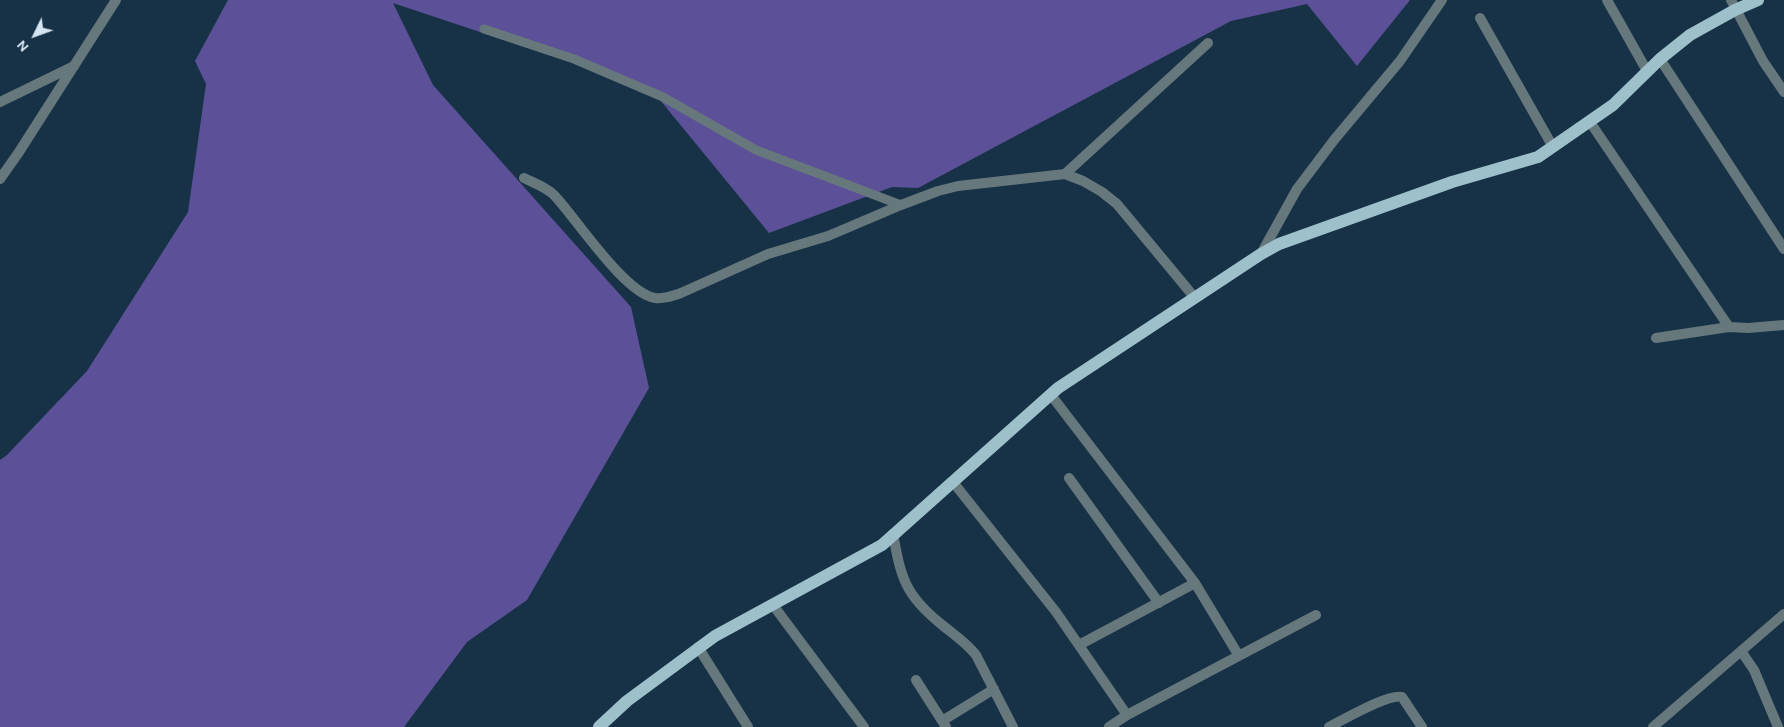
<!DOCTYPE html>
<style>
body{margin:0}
#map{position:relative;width:1784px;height:727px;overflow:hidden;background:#173246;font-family:Overpass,sans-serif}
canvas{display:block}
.north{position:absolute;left:10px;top:10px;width:50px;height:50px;-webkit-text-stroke:4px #173246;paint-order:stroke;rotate:228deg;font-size:14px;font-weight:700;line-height:20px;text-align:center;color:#d6e5f2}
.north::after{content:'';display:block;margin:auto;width:18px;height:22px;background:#d6e5f2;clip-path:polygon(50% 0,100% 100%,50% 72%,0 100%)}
</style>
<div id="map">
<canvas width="1784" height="727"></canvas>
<div class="north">N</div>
</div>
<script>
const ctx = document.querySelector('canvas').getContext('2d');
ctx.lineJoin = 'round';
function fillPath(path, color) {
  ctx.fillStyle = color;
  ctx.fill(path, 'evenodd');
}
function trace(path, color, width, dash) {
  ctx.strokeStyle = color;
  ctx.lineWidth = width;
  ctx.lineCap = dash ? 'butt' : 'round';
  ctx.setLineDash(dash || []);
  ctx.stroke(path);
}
fillPath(new Path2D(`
 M228,0H1410L1357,66L1307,4L1231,21L918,188L892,187L769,233L651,89L393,3L433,85L631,307L649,388L527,600L467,642L404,727H0V460L7,455L87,371L188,212L206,84L195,61Z`), '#5c5198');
trace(new Path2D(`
 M484,29L574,59L663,97L756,150L901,205`), '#67787d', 9);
trace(new Path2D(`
 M1607,0L1647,71
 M1731,0L1763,61L1784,92
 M1480,18L1553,147
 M1660,59L1784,249
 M0,102L74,66
 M1590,122L1729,327
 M1065,174L1208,43
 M524,178C534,183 546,187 554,195C576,218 624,293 655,298C664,299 672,296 681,293L768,254L828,236L901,205L938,191L958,186L1065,174L1083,181L1102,192L1117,204L1195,298
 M1261,254L1297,189L1334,140L1400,61L1442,0
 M1656,338L1729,327L1748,328L1784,325
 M1051,395L1195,583L1239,656
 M1069,478L1159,603
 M953,482L1056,612L1127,715
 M893,534C901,578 905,595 941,624C953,634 966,642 976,655L1013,727
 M773,605L864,727
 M1079,645L1195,583
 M698,647L748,727
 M1741,651L1754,670L1778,727
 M916,680L946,727
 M942,721L994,689
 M1109,727L1127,715L1316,615
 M1329,727C1343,720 1389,693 1402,697L1422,727
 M1653,727L1784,614`), '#67787d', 10);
trace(new Path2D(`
 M0,179L19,152L116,0`), '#67787d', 10);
trace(new Path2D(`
 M599,727L627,701L715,636L882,545L1058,388L1261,254L1279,244L1452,182L1538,157L1613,105L1660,59L1690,35L1735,10L1758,0`), '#9dc0cb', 12);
</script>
